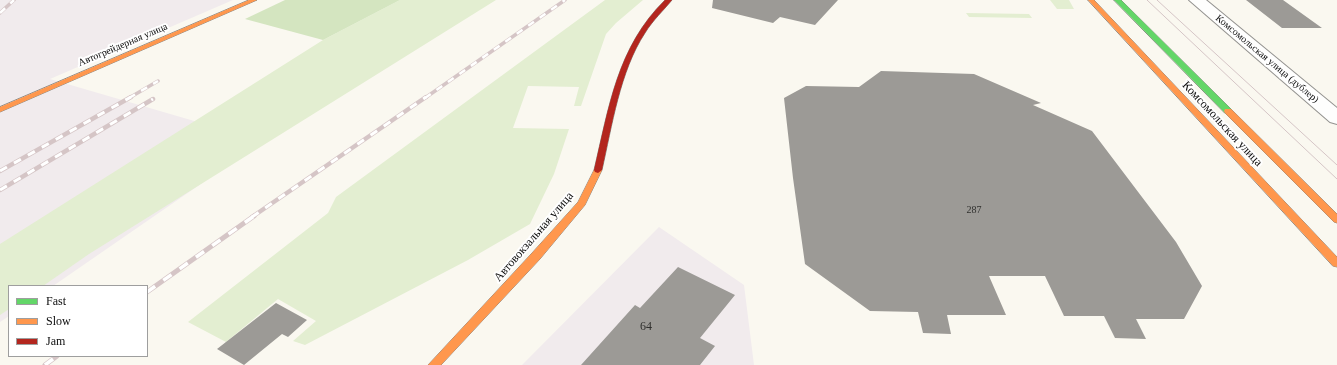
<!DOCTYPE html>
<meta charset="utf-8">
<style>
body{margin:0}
#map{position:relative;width:1337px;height:365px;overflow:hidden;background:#faf8f0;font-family:"Times New Roman",serif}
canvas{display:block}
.legend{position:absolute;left:8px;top:285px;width:140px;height:72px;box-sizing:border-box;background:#fff;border:1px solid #9e9e9e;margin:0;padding:5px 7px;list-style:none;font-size:12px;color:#0c0c0c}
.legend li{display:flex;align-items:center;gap:8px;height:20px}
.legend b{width:20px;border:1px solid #9e9e9e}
</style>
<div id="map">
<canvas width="1337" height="365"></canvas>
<ul class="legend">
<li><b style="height:5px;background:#63d668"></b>Fast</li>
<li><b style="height:5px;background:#ff974d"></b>Slow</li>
<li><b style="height:5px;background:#b3261e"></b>Jam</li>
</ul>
</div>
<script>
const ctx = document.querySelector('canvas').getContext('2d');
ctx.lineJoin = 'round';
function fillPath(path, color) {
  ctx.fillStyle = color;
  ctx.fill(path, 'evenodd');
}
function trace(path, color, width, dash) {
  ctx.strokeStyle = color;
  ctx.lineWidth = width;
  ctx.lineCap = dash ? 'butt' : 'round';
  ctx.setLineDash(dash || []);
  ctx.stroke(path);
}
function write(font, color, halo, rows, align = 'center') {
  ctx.font = font + ' "Times New Roman",serif';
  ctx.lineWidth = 4;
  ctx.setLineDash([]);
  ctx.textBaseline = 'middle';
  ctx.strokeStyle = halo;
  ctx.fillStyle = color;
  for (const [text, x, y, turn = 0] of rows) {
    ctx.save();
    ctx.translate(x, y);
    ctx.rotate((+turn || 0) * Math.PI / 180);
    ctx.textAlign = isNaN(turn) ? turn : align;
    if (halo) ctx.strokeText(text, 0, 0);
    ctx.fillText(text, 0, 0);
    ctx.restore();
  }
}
fillPath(new Path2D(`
 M0,0H233L50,79L263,141L53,286H9V316L0,322Z
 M659,227L744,285L754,365H522Z`), '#f1ebed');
fillPath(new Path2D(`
 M400,0H496L89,254L43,286H9V309L0,315V244L323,40Z
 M605,0H643L616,23L606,34L581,106H574L579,87L528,86L513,128L569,129L554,174L530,224L468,260L305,345L293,341L316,321L278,299L226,342L188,322L328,213L336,197Z
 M1050,0H1069L1074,9H1057Z
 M966,13L1029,14L1032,18L969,17Z`), '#e3eed1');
fillPath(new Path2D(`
 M285,0H400L323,40L245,19Z`), '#d4e5c0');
fillPath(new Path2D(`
 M713,0H838L815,25L780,17L773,23L712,8Z
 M1246,0H1283L1322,28H1282Z
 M881,71L974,74L1041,103L1033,105L1092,131L1176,242L1202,286L1184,319H1136L1146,339L1115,338L1104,316H1064L1045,276H989L1006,315H947L951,334L923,333L918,312L870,311L805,264L793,178L784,98L806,86L859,87Z
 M678,267L735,295L700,338L715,346L700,365H581L635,305L640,308Z
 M276,303L307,320L288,337L282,334L244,365L217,349Z`), '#9c9a96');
const street = new Path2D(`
 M1189,0H1206L1337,108V124L1330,122Z`);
const fast = new Path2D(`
 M1114,0H1121L1231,109L1232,111L1231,113H1225Z`);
const slow = new Path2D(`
 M249,0H257L0,112V107Z
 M1088,0H1094L1337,257V267L1333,266Z
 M1225,109H1231L1337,214V223L1334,222L1225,113L1224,111Z
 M598,167L602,170L585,205L540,259L441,365H428L532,253L578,202L594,170Z`);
const jam = new Path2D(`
 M665,0H672C663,11 653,20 645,33C620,71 612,126 602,170L598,173L595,172L594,170C609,107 617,47 665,0Z`);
trace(street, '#93928f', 2);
trace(fast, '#8a8985', 1);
trace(slow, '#8a8985', 1);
trace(jam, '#8a8985', 1);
fillPath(street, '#fefefd');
fillPath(fast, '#63d668');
fillPath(slow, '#ff974d');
fillPath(jam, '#b3261e');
trace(new Path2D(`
 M1147,0L1337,179
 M1157,0L1337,165`), '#d5c5c6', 1);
const railFar2 = new Path2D(`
 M0,13L14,0
 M129,98L158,81
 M425,98L565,0`);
const railFar1 = new Path2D(`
 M0,171L131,97
 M0,190L153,99
 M252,217L426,97`);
const rail = new Path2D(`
 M147,292L254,216
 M45,365L57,356`);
trace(railFar2, '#d5c5c6', 3.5);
trace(railFar1, '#d5c5c6', 4.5);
trace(rail, '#d5c5c6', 5);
trace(railFar2, '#fff', 2.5, [7]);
trace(railFar1, '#fff', 3, [8]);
trace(rail, '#fff', 3.5, [10]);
write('10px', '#0c0c0c', '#fff', [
 ["Автогрейдерная улица",123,45,-23],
 ["Комсомольская улица (дублер)",1267,59,40]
]);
write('10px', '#30302e', null, [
 ["287",974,210]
]);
write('12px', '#0c0c0c', '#fff', [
 ["Комсомольская улица",1222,124,47],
 ["Автовокзальная улица",534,237,-49]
]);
write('12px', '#30302e', null, [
 ["64",646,327]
]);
</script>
